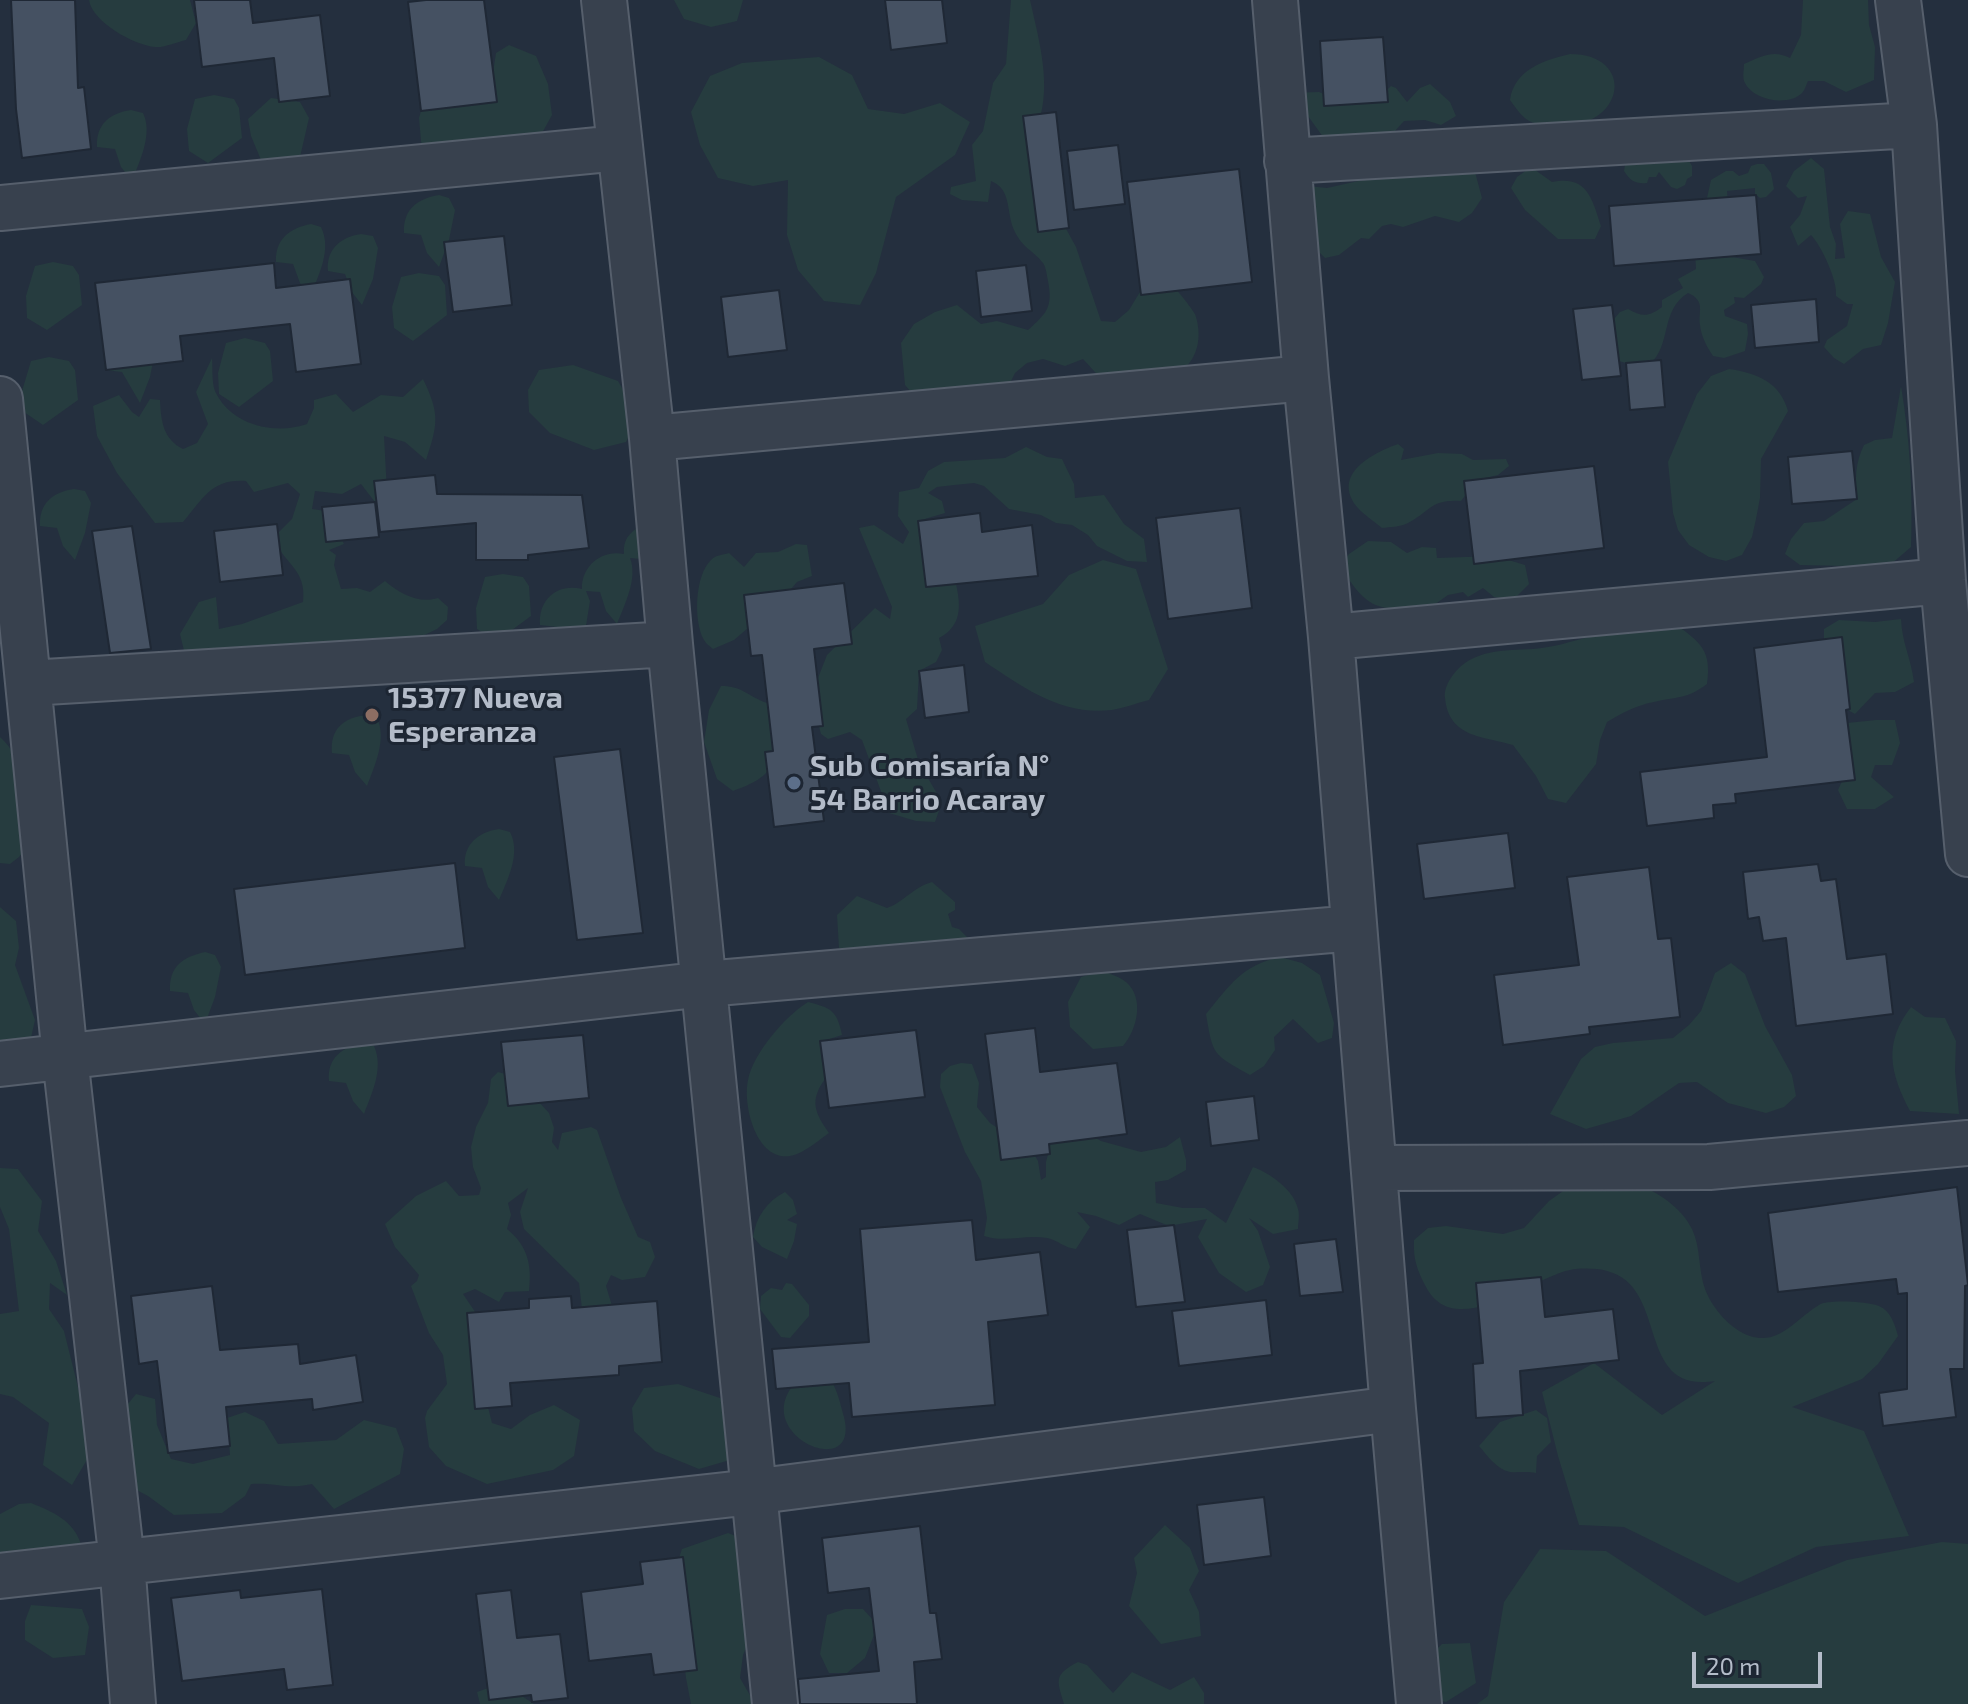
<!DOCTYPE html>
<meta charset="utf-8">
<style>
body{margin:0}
#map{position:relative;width:1968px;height:1704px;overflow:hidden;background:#242f3e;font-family:"Exo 2",sans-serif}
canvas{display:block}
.scale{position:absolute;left:1692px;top:1652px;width:130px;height:36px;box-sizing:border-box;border:4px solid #b4bcc9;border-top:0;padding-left:10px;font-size:24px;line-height:28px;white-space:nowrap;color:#b4bcc9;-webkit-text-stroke:6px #1d2633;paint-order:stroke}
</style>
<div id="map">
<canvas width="1968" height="1704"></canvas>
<div class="scale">20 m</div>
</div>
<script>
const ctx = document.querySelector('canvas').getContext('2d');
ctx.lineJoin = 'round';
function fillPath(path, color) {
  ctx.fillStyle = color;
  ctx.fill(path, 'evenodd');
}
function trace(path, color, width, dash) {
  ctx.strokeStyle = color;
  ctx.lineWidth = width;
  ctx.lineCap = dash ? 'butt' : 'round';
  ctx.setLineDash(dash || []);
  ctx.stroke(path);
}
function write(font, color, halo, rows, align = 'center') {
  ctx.font = font + ' "Exo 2",sans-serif';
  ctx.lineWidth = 6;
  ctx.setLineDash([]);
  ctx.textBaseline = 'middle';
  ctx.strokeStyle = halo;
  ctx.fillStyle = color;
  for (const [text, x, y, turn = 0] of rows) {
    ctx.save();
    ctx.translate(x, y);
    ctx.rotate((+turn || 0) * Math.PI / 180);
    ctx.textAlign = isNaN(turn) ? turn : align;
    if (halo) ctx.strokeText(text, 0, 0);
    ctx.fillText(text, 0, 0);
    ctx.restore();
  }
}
fillPath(new Path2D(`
 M89,0H190L196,23L186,40C177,42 164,48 155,47C134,45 92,22 89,0Z
 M674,0H743L737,21L711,27L684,19Z
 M1011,0H1030C1038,36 1050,77 1041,114L1023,116L1030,168L1039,179L1076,247L1101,321L1115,322L1129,310L1146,282H1171C1176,290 1195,311 1196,317C1203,341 1196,364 1174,376C1164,382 1120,382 1106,384L1083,359L1065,366L1043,359L1027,363L1015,373L1002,399L924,406L905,385L901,343L914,324L935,312L957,305L981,324L997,321L1028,330C1047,313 1053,307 1048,281C1047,276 1046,267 1043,263C1033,250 1022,248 1014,230C1006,212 1012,189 991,181L988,202L962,200L950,194L951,187L976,181L972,145L983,131L993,83L1006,64Z
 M1803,0H1868L1869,25L1875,47L1874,80L1846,92L1824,81H1808C1806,85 1805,90 1802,93C1788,107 1753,100 1745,83C1742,78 1744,70 1744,64C1760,57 1773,49 1790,58L1801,35Z
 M509,45L536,56L548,84L552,115L541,135L422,152L419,118L421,111L497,102L493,73L496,53Z
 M1570,54C1637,54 1626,130 1555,126C1528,124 1525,121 1510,100C1514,70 1544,60 1570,54Z
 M819,57L852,75L868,109L904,114L940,103L970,122L955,155L896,197L876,273L860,305L824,301L798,270L787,235L788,180L753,186L718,178L700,145L691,112L710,76L742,63Z
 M1430,84L1450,102L1456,116L1441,125L1425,120L1404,121L1377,151L1326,141L1308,116L1287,106L1289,93L1319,92L1324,94L1325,106L1388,102L1387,90L1391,86L1396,88L1407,102L1420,88Z
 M214,95L234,99L239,108L242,138L208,163L189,151L187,129L195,99Z
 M271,98L300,102L309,118L300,157L274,166L261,160L251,136L248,119Z
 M131,110L143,113C153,134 140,160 132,181L121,167L115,149L97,147C96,125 109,113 131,110Z
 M1686,156L1692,166V176L1687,179L1685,185L1677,189L1671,187L1659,172L1656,177H1649L1647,183C1636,184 1630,181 1624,171L1625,165L1637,160Z
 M1811,158L1824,169L1830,227L1836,244L1835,259L1845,258L1840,224L1848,211L1870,214L1881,257L1895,282L1888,323L1881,345L1863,349L1844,364L1834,358L1824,347L1827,340L1847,326L1853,304H1847L1836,296C1838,281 1821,245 1811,235L1798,246L1790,227L1800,215L1807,196L1798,198L1786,186L1794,171Z
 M1757,164H1764L1771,173L1774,189L1766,197L1760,198L1755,194V188L1727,191L1732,257L1755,261L1764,277L1761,284L1744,298L1734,297L1735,303L1724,310L1725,316L1747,324L1748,334L1745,351L1724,358L1713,356C1707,347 1701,336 1700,325C1698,311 1706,301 1688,293C1661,310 1671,341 1653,361L1626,363L1619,361L1614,319L1620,312L1628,309C1642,317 1649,317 1662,307V300L1683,288L1678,279L1696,269L1695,252L1711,180L1726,171H1733L1739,176L1748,173L1751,166Z
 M1531,167L1552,182C1587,175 1592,198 1601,226L1595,239H1558L1525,210L1511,188L1517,177Z
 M1465,170L1475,172L1482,198L1472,213L1459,222L1435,216L1403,227L1391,224L1382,226L1369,239L1361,238L1339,255L1325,258L1315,248L1299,185L1327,188L1381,176Z
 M439,195L449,198L455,210L449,240L439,267L427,253L421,235L404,233C403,210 416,199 439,195Z
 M311,224L321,227C332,249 319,274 311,295L300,283L293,264L276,262C275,240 289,228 311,224Z
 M361,234L373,236L378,248L373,279L362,305L351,291L345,274L328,271C326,250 340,237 361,234Z
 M53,262L73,266L79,275L82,305L47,330L27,318L26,296L35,266Z
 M419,273L439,276L445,285L447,315L413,341L394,328L392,307L401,277Z
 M245,338L265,343L270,351L273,381L239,407L219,394L218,373L226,343Z
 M156,347L150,377L140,403L122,372L105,370L104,357L108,348Z
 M49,357L69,361L75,370L78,400L43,425L24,412L22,391L31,361Z
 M212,358C213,369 211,386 217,395C234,426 276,435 307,424L314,408V400L336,394L353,412L381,395L403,397L423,379C440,414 438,424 426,460L405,442L384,436L387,492L375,502L361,484L342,494L315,491L312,509L326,511L344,544L329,550L336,555L334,565L341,589L357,588L370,592L385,581C400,594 419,604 438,598L448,607L447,620L437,629L418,638L186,659L180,634L199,602L216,597L219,629L242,624L303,602C307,569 284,564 273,538L292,519L300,494L288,483L254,492L246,481C211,479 204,498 183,522L155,523L117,473L97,436L93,406L119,395L132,412L139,417L150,399L160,400C161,421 163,439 183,449L197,443L208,424L196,392Z
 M573,365L618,381L628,398L635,425L626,442L594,450L550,433L529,412L528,390L539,370Z
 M1729,369C1757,373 1780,382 1788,411L1761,459L1760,498L1756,519L1752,537L1742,555L1726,561L1709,557L1689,545L1678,530L1673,513L1668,462L1697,394L1711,376Z
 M1901,386C1910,440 1913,492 1911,547L1890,565L1861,571L1846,566L1800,565L1785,554L1791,539L1804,523L1824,521L1857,499C1855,480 1855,463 1864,445L1875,440L1892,438Z
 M1398,444L1404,449L1401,460L1438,453L1462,454L1473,460L1506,459L1509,466L1498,475L1477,480L1461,501C1430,499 1430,512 1408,523C1401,527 1390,527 1382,528C1374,521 1364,515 1357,507C1331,474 1373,453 1398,444Z
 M1026,447L1047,457L1062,459L1074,484L1075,498L1104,495L1124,524L1144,539L1147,562L1127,561L1097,546L1088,535L1072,525L1056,523L1041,515L1009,509L984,486L974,483L954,485L937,487L928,493L942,501L945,513L918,521L926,587L956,584C961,606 962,626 939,638L942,650L936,662L919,671L917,709L906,719L919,763L942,802L935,822L916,821L889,813L862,740L850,732L828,739L821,734L811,696L827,655L875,608L890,619L892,607L859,528L874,525L903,544L909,532L898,516L899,492L919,488L928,471L944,462L1005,458Z
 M74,489L85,491L91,503L85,533L75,560L63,546L57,528L40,526C39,504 52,492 74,489Z
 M648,521L641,559L630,558C638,578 625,604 617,624L606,611L600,592L586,591L590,601L585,632L563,644L557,627L540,625C538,600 557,583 582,589C581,567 601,549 624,554C623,535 633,531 648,521Z
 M1368,541L1391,542L1407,553L1422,547L1436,548L1437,558L1495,556L1525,565L1529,584L1513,600L1494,597L1483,588L1468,597L1463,592L1448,595L1434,605C1418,604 1403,609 1388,608C1364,606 1352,584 1340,566L1349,554Z
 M796,544L807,545L812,576L797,582L791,589L744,595L748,628L734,640L713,649C710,646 706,644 704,640C693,621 695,575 711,560C716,555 722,555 729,553L744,567L756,553L778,552Z
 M1103,560L1136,569L1168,669L1149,700C1137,703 1124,708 1112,710C1062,716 1024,688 985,662L975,626L1043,604L1069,575Z
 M503,574L523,577L529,586L531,616L497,641L477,629L476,608L485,577Z
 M1901,619C1902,643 1911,658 1914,682L1895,692L1875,693L1855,714L1837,704L1824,654V629L1839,620L1875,622Z
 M1675,624C1700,642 1712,650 1707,684C1686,700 1677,696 1654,702C1637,705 1622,713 1607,722L1600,740L1596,764L1566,803L1548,799L1536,776L1513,745C1483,736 1449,738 1445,698C1443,686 1455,670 1465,663C1489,646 1522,652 1548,647C1567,644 1584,637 1602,634C1626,629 1650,627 1675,624Z
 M721,686C743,686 747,696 767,703L771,731L785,730C770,768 775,776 733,791L717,779L704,742L709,710Z
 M366,715L377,718C387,739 375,765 367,786L355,772L349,755L332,753C330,729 343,718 366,715Z
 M1876,720H1895L1900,743L1892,765H1875L1871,777L1894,797L1875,809H1847L1838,790L1848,768L1847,723Z
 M0,737C26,759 27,806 34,839L19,857L10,864L0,863Z
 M499,829L510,832C521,853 508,879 499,900L488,887L482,868L465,866C463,845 478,832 499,829Z
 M932,882L955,902V910L948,914L952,927L959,929L969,939L966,949L851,953L839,948L837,915L857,896L887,908C904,902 912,888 932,882Z
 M0,907L16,921L19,948L15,965L35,1020L26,1060L0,1069Z
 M205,952L215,955L221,967L215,997L205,1024L194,1010L188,993L170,991C169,967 182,957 205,952Z
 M1280,957L1302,963L1320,975L1334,1023L1332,1038L1318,1043L1293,1019L1274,1037L1275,1050L1264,1066L1250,1075C1213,1054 1213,1056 1206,1014C1231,984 1241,966 1280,957Z
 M1731,963L1745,974L1765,1026L1792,1075L1796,1096L1784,1107L1766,1113L1728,1103L1697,1082L1679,1083L1631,1116L1586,1129L1550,1114L1581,1059L1595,1047L1613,1043L1673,1038L1689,1025L1701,1011L1715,973Z
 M1103,971C1110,974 1120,977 1126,982C1145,998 1137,1030 1123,1046L1093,1049L1070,1027L1068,1002L1081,977Z
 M808,1002C831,1008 837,1010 842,1035L820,1042L825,1079C809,1101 815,1113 829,1133C819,1140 809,1149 797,1154C759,1169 742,1108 748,1080C753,1054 785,1016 808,1002Z
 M1911,1007L1925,1017L1945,1018L1956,1041L1955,1071L1959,1114L1910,1111C1890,1073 1883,1043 1911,1007Z
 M363,1043L374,1046C384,1068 372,1093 364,1114L353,1101L346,1083L329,1081C327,1058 342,1047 363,1043Z
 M961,1063L972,1064L979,1083L977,1107L990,1123L1032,1151L1038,1161L1041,1180L1046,1177V1162L1055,1127L1079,1129L1101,1141L1141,1152L1166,1147L1180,1137L1186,1160V1170L1168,1180L1155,1182L1156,1203L1183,1208H1205L1226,1223L1253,1167C1270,1173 1294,1190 1298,1209C1300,1215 1298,1223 1298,1229L1273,1234L1249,1218L1258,1231L1270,1267L1263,1285L1246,1292L1219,1273L1198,1237L1207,1219L1169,1226L1140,1214L1119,1225L1096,1216L1077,1212L1090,1227L1076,1249C1064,1248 1058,1240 1047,1238C1025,1234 1005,1243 984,1236L987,1218L981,1181L965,1152L940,1087L941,1074L950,1066Z
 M498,1072L516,1077L549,1113L554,1128L552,1142L558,1150L562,1133L591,1127L597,1130L621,1198L638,1237L650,1242L655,1257L645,1277L622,1280L611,1275L606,1286L613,1309H582L579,1283L524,1229L520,1212L528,1188L508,1203L511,1215L507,1229C528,1246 532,1265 529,1291L505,1292L499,1302L475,1289L463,1294L482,1322L483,1387L492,1423L511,1429L530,1415L554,1405L580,1420L574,1456L553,1470L487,1484L446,1466L429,1447L425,1418L427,1411L447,1384L443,1355L429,1333L411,1286L417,1281L419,1275L395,1247L385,1224L416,1196L446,1181L459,1196L479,1195L481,1188L473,1167L471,1147L476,1127L488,1103L491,1079Z
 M0,1168L18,1169L42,1201L38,1231L56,1261L67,1295L50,1283L49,1309L64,1331L88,1427V1458L72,1485L43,1465L49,1423L13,1397L0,1394V1314L19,1311L9,1229L0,1207Z
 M1636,1184C1658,1192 1681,1207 1692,1229C1701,1248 1698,1269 1705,1289C1712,1308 1731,1330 1750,1336C1779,1346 1797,1318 1819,1305C1828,1299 1869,1302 1879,1306C1891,1311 1895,1325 1898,1336L1878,1364L1862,1379L1792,1407L1864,1431L1909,1536L1816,1547L1738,1583L1624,1527L1579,1525L1558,1456L1542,1392L1594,1363L1662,1415L1715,1381C1634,1394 1670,1287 1607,1271C1597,1268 1579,1268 1570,1270C1531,1278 1455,1342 1426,1287C1417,1270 1413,1259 1414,1240L1428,1228L1446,1226L1503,1234L1524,1228L1549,1201L1566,1189Z
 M785,1192L793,1200L797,1214L787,1220L797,1224L794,1241L787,1259L762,1247L753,1237C756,1217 767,1201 785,1192Z
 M786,1283L792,1284L809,1305V1316L790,1338L781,1337L760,1309L761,1296L771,1288L782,1290Z
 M824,1378L831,1380C838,1392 840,1403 844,1417C860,1481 756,1438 791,1388L818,1386Z
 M678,1384L723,1399L730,1460L699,1469L655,1451L634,1431L632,1408L644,1388Z
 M136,1394L155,1399L157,1425L171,1459L193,1464L230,1455L227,1418L245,1412L264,1421L278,1444L336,1440L364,1420L396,1428L404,1449L400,1474L334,1509L312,1484C285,1490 276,1482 251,1484L245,1496L222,1513L174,1515L148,1496L125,1484L127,1405Z
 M1536,1410L1547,1418L1551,1442L1537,1456L1536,1473C1526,1471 1517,1473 1510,1472C1496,1469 1487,1455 1479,1446L1500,1422Z
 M31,1503C53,1512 73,1520 81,1544L74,1560L0,1565V1514L19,1504Z
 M1165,1525L1190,1548L1199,1571L1189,1590L1199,1612L1201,1636L1161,1644L1129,1606L1137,1573L1134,1558Z
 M728,1533L741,1538L757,1624L743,1655L740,1678L755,1704H691L686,1678L674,1573L682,1549Z
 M1942,1542L1968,1544V1704H1477L1488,1696L1504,1602L1540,1549L1606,1551L1705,1616L1847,1560Z
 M31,1605L82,1609L89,1627L85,1655L53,1658L25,1640V1621Z
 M845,1609H863L873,1620L874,1635L865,1658L847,1673H829L820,1654L827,1615Z
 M1470,1643L1476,1683L1446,1702L1418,1695L1427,1659L1442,1644Z
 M1078,1662L1087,1665L1113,1693L1132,1672L1170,1690L1194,1677L1204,1693V1704H1064C1057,1680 1053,1675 1078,1662Z
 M502,1683L534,1704H480L477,1692Z`), '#263c3f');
const building = new Path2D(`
 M11,0H75L78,88L84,87L91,149L22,158L16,109Z
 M194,0H250L253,23L320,15L330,96L279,102L274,58L202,67Z
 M426,0H484L497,102L421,111L408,2Z
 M885,0H942L947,43L891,50Z
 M1383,37L1388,102L1324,106L1320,41Z
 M1056,112L1069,228L1038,232L1023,116Z
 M1118,145L1125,204L1074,210L1067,151Z
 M1239,169L1252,282L1141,295L1127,182Z
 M1756,195L1761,254L1614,266L1609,206Z
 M504,236L512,305L453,312L444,242Z
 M274,263L276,288L350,279L361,364L296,372L290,324L180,336L183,361L106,370L95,283Z
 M1026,265L1032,311L981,317L976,271Z
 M779,290L787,350L728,357L721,297Z
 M1816,299L1819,342L1755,348L1751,305Z
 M1612,305L1621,376L1582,380L1573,309Z
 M1661,360L1665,407L1630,410L1626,363Z
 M1852,451L1857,499L1792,504L1788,457Z
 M1594,466L1604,548L1474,564L1464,481Z
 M435,475L437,494L582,495L589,548L528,555V560H476V523L380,532L374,481Z
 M375,502L379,537L326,542L322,507Z
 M1240,508L1252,608L1168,619L1156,518Z
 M980,513L982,532L1032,525L1038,576L926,587L918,521Z
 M277,524L283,575L220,582L214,531Z
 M132,526L151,649L110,653L92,531Z
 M844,583L852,644L814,649L823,726L812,727L824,821L774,827L765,752L773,751L762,655L751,656L744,595Z
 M1842,637L1850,709L1846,710L1855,780L1735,794L1736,803L1713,805L1714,818L1647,826L1640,772L1767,757L1754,648Z
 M964,665L969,712L925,718L919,671Z
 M620,749L643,933L577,940L554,757Z
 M1508,833L1515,888L1424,899L1417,844Z
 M455,863L465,948L245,975L234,889Z
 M1818,864L1821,881L1836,879L1847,959L1886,954L1893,1014L1796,1026L1786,938L1763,941L1759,917L1748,919L1743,872Z
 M1649,867L1658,939L1671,938L1680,1017L1589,1027L1590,1034L1503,1045L1494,975L1579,965L1567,877Z
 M1035,1028L1040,1072L1117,1063L1127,1134L1049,1144L1050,1154L1001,1160L985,1034Z
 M916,1030L925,1097L829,1108L820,1041Z
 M583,1035L589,1098L508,1106L501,1042Z
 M1254,1096L1259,1140L1211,1146L1206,1102Z
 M1957,1187L1968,1285L1965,1286L1964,1369H1950L1956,1417L1883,1426L1879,1393L1907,1389V1293L1898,1294L1896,1279L1778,1292L1768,1213Z
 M972,1220L976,1260L1040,1252L1048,1315L988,1322L995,1405L852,1417L849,1383L776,1389L772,1349L869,1342L860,1229Z
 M1174,1225L1185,1302L1136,1307L1127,1230Z
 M1336,1239L1343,1292L1300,1296L1294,1244Z
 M1541,1277L1545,1317L1613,1309L1619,1360L1520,1371L1523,1415L1476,1418L1473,1364L1483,1363L1476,1283Z
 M212,1286L220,1350L298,1344L300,1364L356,1355L363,1402L313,1410L312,1399L226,1407L230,1446L168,1453L157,1361L139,1364L131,1296Z
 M571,1296L572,1308L657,1301L662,1362L619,1366V1375L510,1383L512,1406L475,1409L467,1313L529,1308V1299Z
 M1266,1300L1272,1355L1179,1366L1172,1311Z
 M1264,1497L1271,1556L1204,1565L1197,1505Z
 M920,1526L930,1613H936L942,1659L914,1662L917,1704H800L798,1679L879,1671L869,1588L828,1593L822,1538Z
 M683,1557L697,1670L654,1675L651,1654L589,1661L581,1592L643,1584L640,1562Z
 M322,1589L333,1685L287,1690L284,1669L182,1681L171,1598L240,1590L241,1598Z
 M511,1590L517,1638L560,1634L568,1698L532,1702L531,1695L489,1700L476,1594Z`);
fillPath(building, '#455162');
trace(building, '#1f2835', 2);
const street = new Path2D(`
 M604,0L652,438L670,644L775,1704
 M1275,0L1306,378L1331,637L1393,1409L1419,1704
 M1898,0L1914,125L1943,581L1968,854
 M1287,161L1914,125
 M0,208L619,148
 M0,399L65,1057L122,1562L133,1704
 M652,438L1306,378
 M1331,637L1943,581
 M29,683L670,644
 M0,1064L705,984L1354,928
 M1375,1168L1709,1167L1968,1143
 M0,1576L752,1492L1393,1409`);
trace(street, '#565f6c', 48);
trace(street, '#38414e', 44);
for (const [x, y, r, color] of [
 [372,715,8,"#8d6e63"],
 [794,783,8,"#5c6f8a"]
]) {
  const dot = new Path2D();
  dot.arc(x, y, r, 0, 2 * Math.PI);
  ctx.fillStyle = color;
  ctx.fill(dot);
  trace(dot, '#1d2633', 3);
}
write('bold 30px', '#b4bcc9', '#1d2633', [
 ["15377 Nueva",388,698],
 ["Esperanza",388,732],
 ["Sub Comisaría N°",810,766],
 ["54 Barrio Acaray",810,800]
], 'left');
</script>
